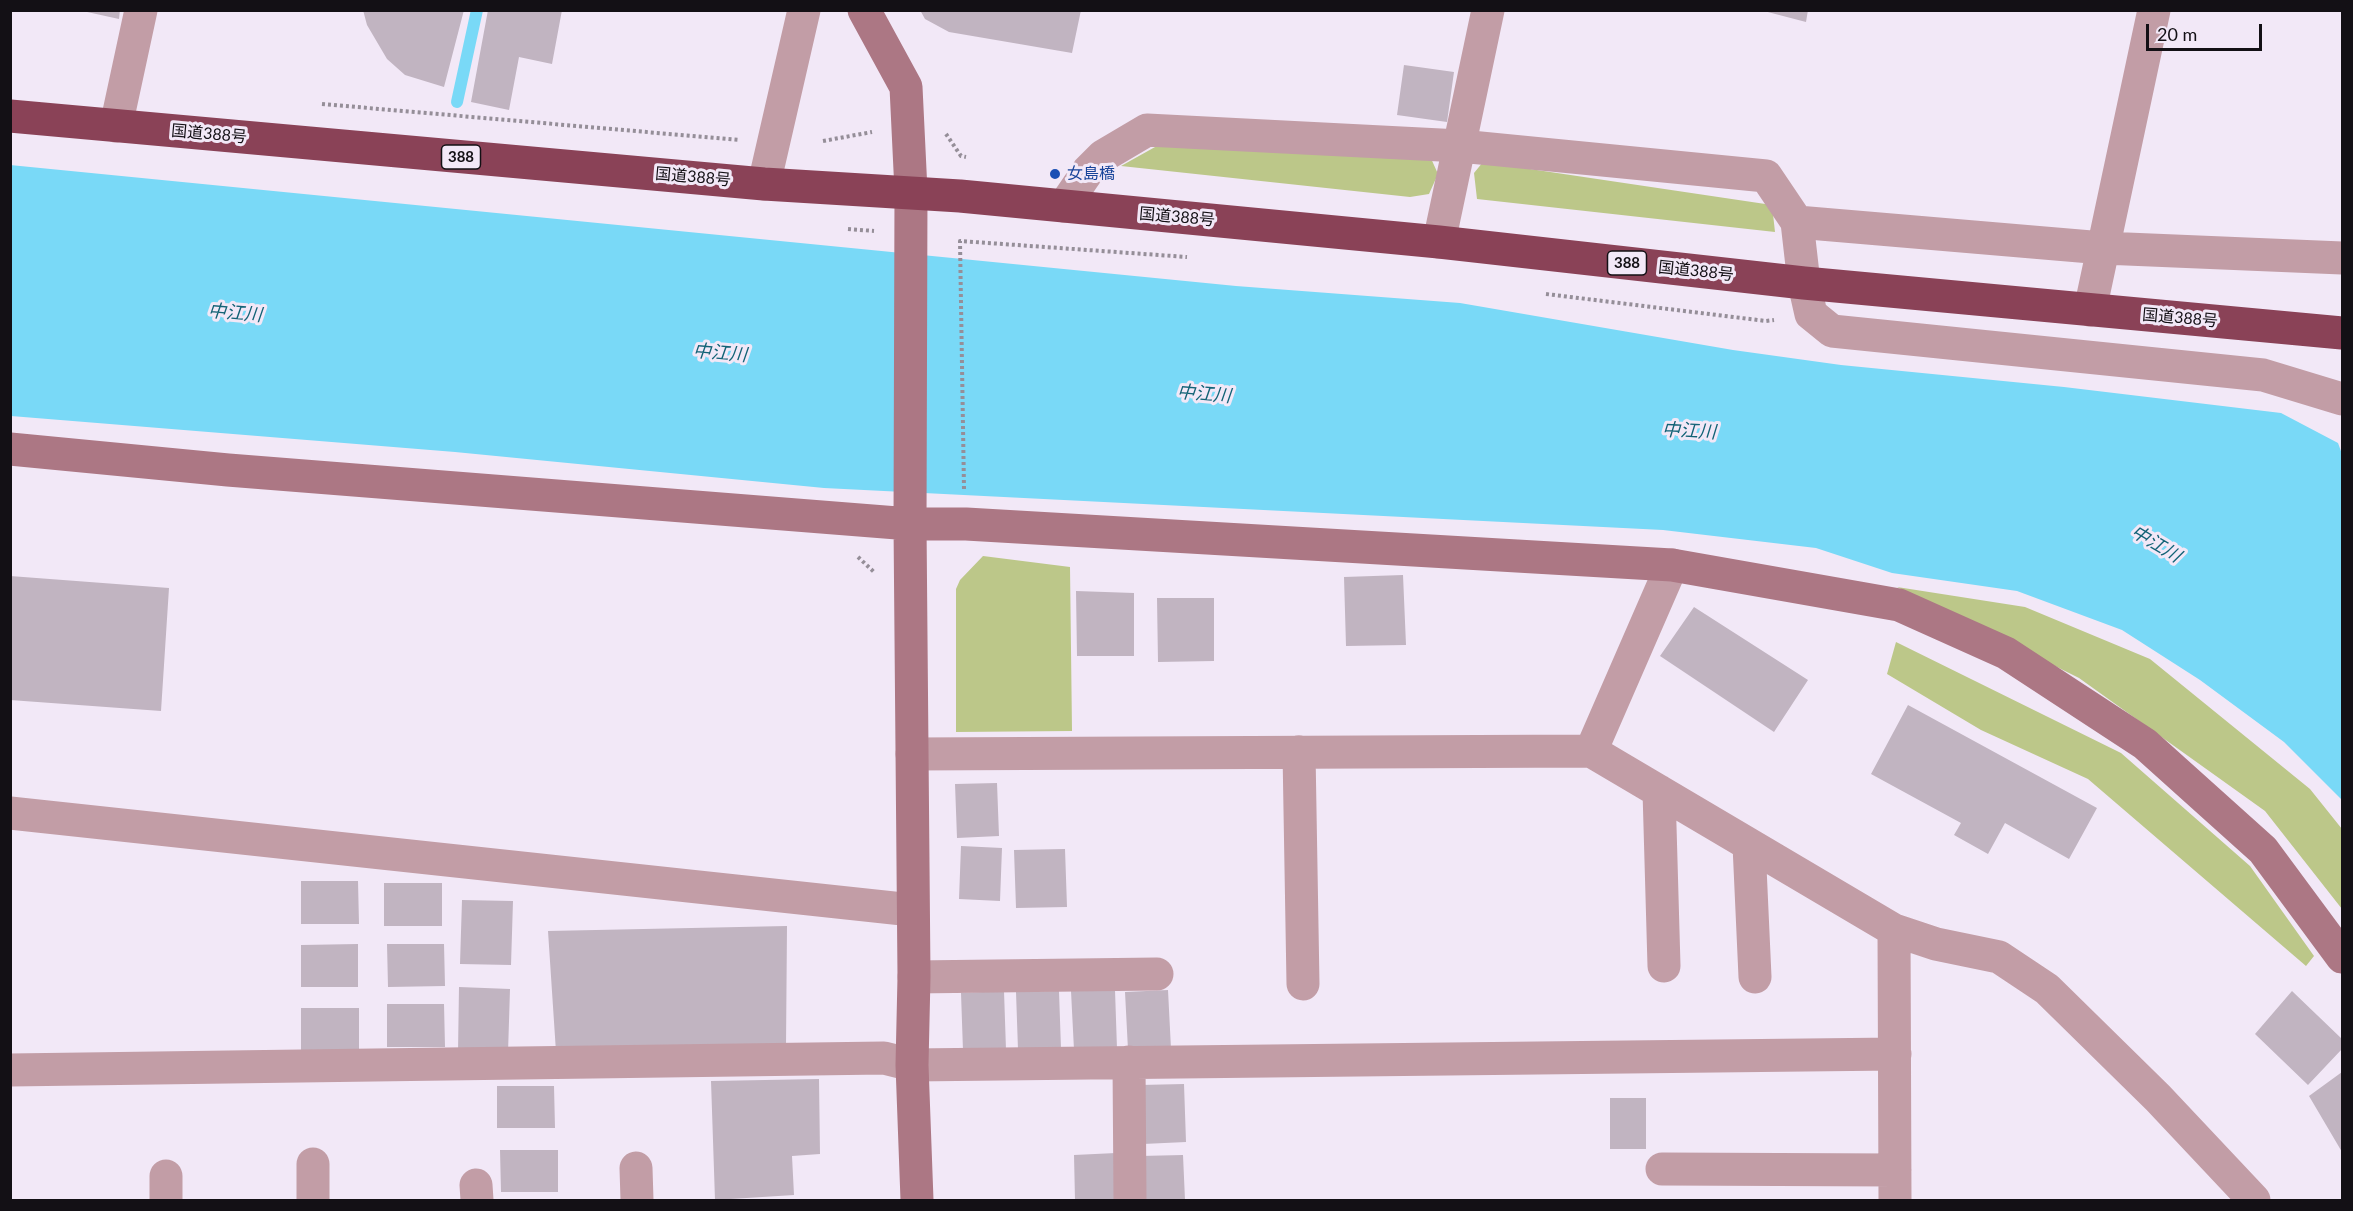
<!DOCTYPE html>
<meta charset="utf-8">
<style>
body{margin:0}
#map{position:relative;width:2353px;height:1211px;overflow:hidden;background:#f2e8f7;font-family:Lato,sans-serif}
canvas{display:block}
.frame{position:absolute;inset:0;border:12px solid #131015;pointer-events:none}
.scale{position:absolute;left:2146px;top:24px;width:116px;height:27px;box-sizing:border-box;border:3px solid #131015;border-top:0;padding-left:8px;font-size:18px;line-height:21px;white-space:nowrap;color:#131015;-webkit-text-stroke:4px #f2e8f7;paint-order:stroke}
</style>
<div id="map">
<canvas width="2353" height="1211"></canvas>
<div class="frame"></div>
<div class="scale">20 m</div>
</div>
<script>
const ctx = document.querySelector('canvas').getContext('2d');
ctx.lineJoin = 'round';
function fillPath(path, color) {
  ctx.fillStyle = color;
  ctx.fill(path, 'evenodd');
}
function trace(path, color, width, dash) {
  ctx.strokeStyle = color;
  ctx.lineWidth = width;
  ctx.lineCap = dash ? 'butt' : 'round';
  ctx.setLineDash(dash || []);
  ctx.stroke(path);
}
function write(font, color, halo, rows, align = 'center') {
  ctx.font = font + ' Lato,"Noto Sans JP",sans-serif';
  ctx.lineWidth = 6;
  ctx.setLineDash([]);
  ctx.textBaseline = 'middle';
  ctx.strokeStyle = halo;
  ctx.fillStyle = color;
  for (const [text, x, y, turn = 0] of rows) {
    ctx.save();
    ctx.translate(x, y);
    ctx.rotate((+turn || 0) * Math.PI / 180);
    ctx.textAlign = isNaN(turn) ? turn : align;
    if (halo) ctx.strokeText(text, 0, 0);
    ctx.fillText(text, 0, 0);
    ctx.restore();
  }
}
fillPath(new Path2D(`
 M1164,142L1429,154L1438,174L1429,194L1410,197L1121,166Z
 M1483,162L1772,205L1775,232L1477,199L1474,173Z
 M983,556L1070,567L1072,731L956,732V589L960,580Z
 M1897,587L2025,607L2150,659L2310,789L2342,829V909L2265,811L2079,678Z
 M1896,642L2121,753L2250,866L2314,956L2306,966L2088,779L1981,730L1887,674Z`), '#bcc789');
fillPath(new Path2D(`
 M10,165L1236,286L1460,303L1733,350L1841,365L2064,387L2281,413L2338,443L2342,454V800L2284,742L2200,680L2122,630L2017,591L1892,573L1816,548L1663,530L824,488L455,452L11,416Z`), '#79d9f7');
trace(new Path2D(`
 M457,102L477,10`), '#79d9f7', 12);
fillPath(new Path2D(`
 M78,10H120L119,19Z
 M363,10H464L444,87L405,75L387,59L367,25Z
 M488,10H562L552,64L519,57L509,110L471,102Z
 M920,10H1081L1072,53L949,32L925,19Z
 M1760,10H1808L1806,22Z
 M1404,65L1454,72L1447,122L1397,115Z
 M1403,575L1406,645L1346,646L1344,577Z
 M10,576L169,588L161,711L10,700Z
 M1076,591L1134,593V656H1077Z
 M1157,598H1214V661L1158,662Z
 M1694,607L1808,680L1774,732L1660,656Z
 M1908,705L2097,808L2069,859L2005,823L1988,854L1954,835L1961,823L1871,774Z
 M997,783L999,836L957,838L955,784Z
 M961,846L1002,848L1000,901L959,899Z
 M1065,849L1067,907L1016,908L1014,850Z
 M301,881H358L359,924H301Z
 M384,883H442V926H384Z
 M462,900L513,901L511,965L460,964Z
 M787,926L786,1046L556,1052L548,931Z
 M358,944V987H301V945Z
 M387,944H444L445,986L388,987Z
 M459,987L510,989L508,1053L458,1052Z
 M1115,990L1117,1049L1074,1050L1071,991Z
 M1168,990L1171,1049L1128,1050L1125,992Z
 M1004,991L1006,1050L963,1051L961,993Z
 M1059,991L1061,1049L1018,1050L1016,992Z
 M2292,991L2342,1039V1049L2308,1085L2255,1034Z
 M387,1004H444L445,1047H387Z
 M301,1008H359V1051H301Z
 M2342,1072V1152L2309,1096Z
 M819,1079L820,1154L792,1156L794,1195L715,1200L711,1081Z
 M1184,1084L1186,1142L1143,1144L1140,1085Z
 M497,1086H554L555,1128H497Z
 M1610,1098H1646V1149H1610Z
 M500,1150H558V1192H501Z
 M1116,1153L1118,1200H1075L1074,1155Z
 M1183,1155L1185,1200H1142L1140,1156Z`), '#c1b4c1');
trace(new Path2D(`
 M322,104L739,140
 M946,134L961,156L966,157
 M823,141L872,132
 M848,229L874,231
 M1546,294L1766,321L1774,320
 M964,489L960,241L1187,257
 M858,557L874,572`), '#958e98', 4, [3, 3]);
trace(new Path2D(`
 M116,126L141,10
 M764,184L804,10
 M1064,206L1088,171L1103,156L1147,130L1460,146L1766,176L1797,222L1804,283L1811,314L1832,331L2263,375L2342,399
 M1797,222L2103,248L2342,258
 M1439,242L1488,10
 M2090,310L2154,10
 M1591,751L1672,565
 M1299,752L1303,984
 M912,754L1591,751L1894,930L1936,944L1999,957L2047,989L2158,1098L2254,1200
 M1659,791L1664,966
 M10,813L912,910
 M1749,845L1755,977
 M1894,930L1895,1200
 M914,977L1157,974
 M1129,1062L1130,1200
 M10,1070L884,1058L912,1065L1895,1054
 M636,1168L637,1200
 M1662,1169L1895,1170
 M166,1176V1200
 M476,1185L477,1200
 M313,1200V1164`), '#c29da6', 33);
trace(new Path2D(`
 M864,10L906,87L911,191L910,524L914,977L912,1065L917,1200
 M10,449L228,470L910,524H966L1672,565L1899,605L2006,653L2145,744L2263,850L2342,957`), '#ac7784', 33);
trace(new Path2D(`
 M10,116L764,184L960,196L1439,242L1804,283L2342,333`), '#8a4257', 33);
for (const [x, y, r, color] of [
 [1055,174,6,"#1a4fb4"]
]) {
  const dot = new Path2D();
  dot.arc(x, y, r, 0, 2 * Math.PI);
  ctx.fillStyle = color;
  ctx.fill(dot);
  trace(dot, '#f2e8f7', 2);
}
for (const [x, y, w] of [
 [461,157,39],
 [1627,263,39]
]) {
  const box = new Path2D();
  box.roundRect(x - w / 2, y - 12, w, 24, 4.5);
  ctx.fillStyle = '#f2e8f7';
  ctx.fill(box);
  trace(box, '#131015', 1.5);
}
write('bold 15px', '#131015', null, [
 ["388",461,157],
 ["388",1627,263]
]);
write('16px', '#131015', '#f2e8f7', [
 ["国道388号",209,134,5],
 ["国道388号",693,177,5],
 ["国道388号",1177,217,5],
 ["国道388号",1696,271,6],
 ["国道388号",2180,318,5]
]);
write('16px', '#164399', '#f2e8f7', [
 ["女島橋",1067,174]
], 'left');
write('italic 18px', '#126276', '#f2e8f7', [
 ["中江川",235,313,5],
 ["中江川",720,353,5],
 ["中江川",1204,394,5],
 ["中江川",1689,431,3],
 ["中江川",2156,544,31]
]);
</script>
